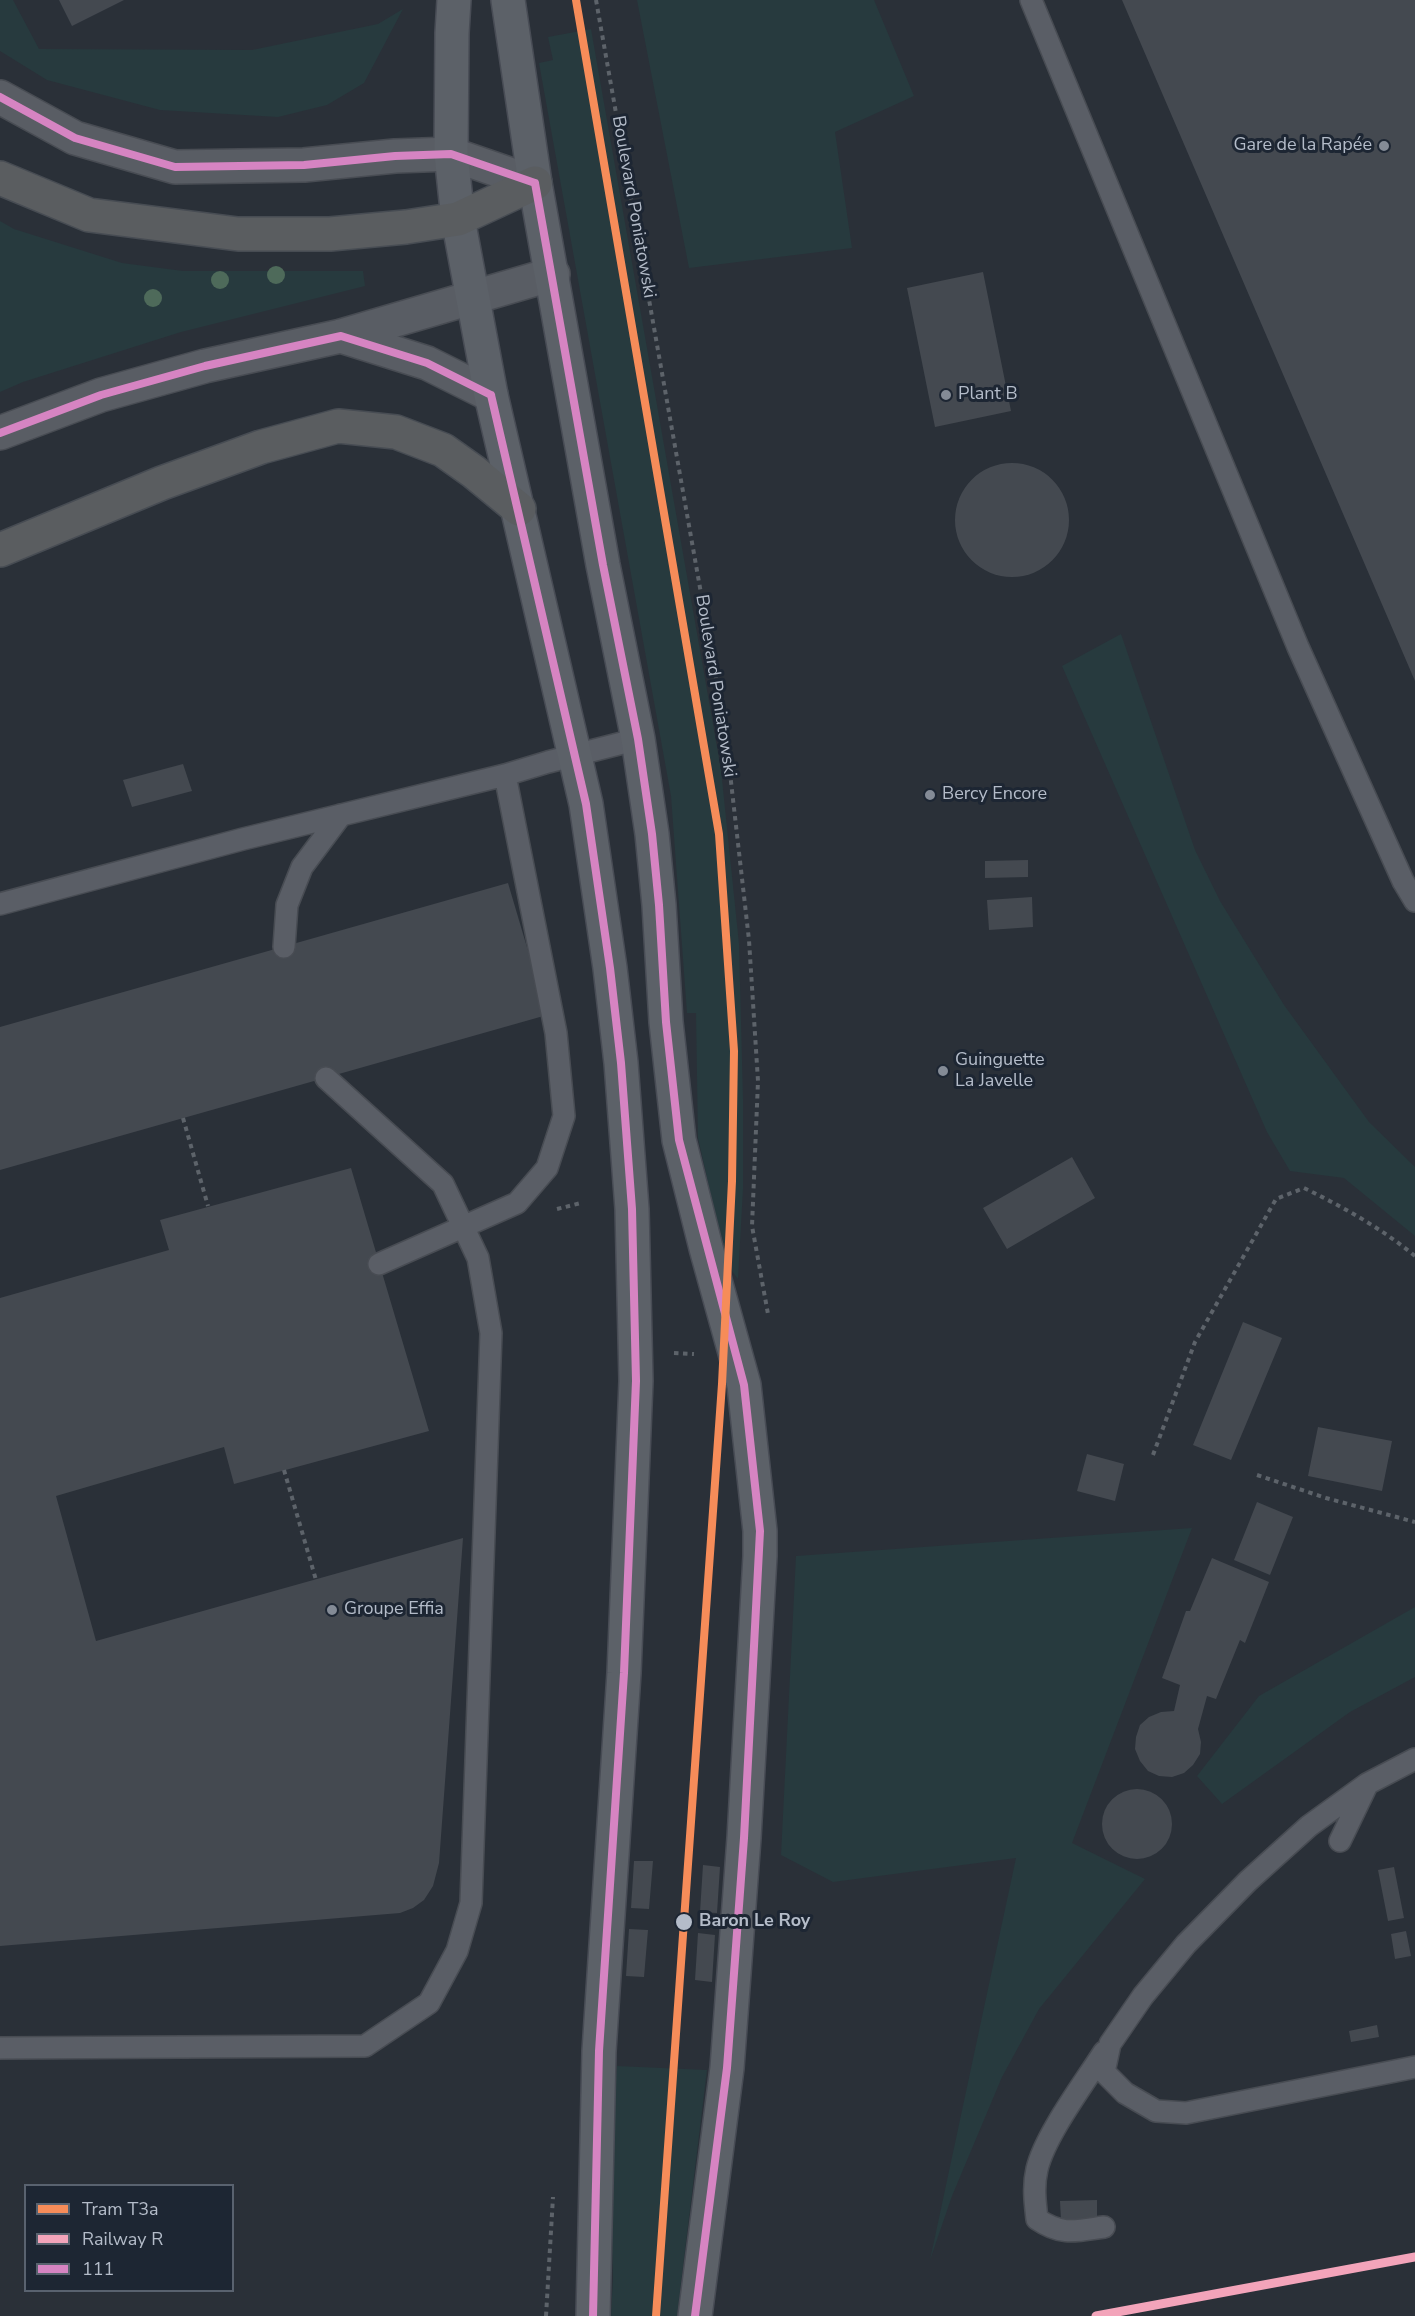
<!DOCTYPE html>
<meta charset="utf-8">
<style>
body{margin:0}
#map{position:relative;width:1415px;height:2316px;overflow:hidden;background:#2a3038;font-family:"Nunito Sans",sans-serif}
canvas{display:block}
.legend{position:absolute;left:24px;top:2184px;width:210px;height:108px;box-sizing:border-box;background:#1d2633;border:2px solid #59626f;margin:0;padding:8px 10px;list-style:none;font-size:18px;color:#b4bcc9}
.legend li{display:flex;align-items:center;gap:12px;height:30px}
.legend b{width:30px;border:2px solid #59626f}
</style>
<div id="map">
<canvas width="1415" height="2316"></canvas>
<ul class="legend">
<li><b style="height:8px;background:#f68c59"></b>Tram T3a</li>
<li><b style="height:8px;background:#f3a4ba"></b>Railway R</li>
<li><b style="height:8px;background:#d684c2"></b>111</li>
</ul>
</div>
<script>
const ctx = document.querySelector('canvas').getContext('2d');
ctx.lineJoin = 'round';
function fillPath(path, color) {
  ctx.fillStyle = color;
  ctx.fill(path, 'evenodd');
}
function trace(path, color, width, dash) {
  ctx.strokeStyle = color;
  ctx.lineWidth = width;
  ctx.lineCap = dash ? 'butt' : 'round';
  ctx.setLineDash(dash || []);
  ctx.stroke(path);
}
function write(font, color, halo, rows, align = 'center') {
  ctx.font = font + ' "Nunito Sans",sans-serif';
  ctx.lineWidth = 6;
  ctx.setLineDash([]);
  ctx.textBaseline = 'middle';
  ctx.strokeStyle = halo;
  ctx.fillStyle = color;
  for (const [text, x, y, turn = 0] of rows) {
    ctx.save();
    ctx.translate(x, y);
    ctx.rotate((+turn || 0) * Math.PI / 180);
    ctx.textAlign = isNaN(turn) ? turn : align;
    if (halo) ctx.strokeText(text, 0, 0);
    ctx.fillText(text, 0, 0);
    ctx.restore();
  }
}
fillPath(new Path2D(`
 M0,0H13L39,49L252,50L378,24L403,9L364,83L327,105L278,117L160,110L47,80L0,51Z
 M637,0H874L914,96L835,132L852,248L689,268Z
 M591,29L721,770L739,944L743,1099V1189L738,1279L732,1271L716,1218L698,1138L696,1013H687L671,796L539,63L553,60L548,37Z
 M0,221L14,229L122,263L183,271H363L365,286L181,332L23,382L0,392Z
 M1121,634L1195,850L1220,901L1284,1005L1369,1122L1415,1167V1236L1344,1178L1290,1171L1267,1132L1062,666Z
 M1192,1528L1072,1843L1145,1879L1039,2009L1002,2077L952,2196L930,2260L1016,1858L833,1882L781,1855L796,1556Z
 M1415,1607V1677L1350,1712L1222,1804L1197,1776L1259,1696Z
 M617,2066L707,2070L677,2316H611L613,2279L610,2152Z`), '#273a3e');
fillPath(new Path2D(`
 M59,0H124L72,26Z
 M1122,0H1415V681Z
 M983,272L1011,411L935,427L907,288Z
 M955 520a57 57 0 1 1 114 0a57 57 0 1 1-114 0Z
 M183,764L192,791L132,807L123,780Z
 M1028,860V877L985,878V861Z
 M508,883L547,1015L0,1170V1027Z
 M1032,897L1033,927L989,930L987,900Z
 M1072,1157L1095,1198L1007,1249L983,1208Z
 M351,1168L429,1431L234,1484L224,1447L56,1496L96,1641L463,1538L439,1863L433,1886L424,1900L413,1908L400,1913L0,1946V1298L169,1250L160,1220Z
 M1243,1322L1282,1338L1231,1460L1193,1445Z
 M1318,1427L1392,1441L1382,1491L1308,1476Z
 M1087,1454L1124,1464L1115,1501L1077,1491Z
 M1257,1502L1293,1517L1270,1575L1234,1560Z
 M1212,1558L1269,1582L1245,1643L1240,1640L1216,1699L1207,1696L1198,1729L1201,1742L1200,1754L1193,1765L1184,1773L1172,1777L1159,1776L1148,1771L1140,1761L1135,1749L1136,1737L1140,1725L1149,1717L1161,1712L1174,1711L1180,1685L1162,1678L1186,1611H1190Z
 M1102 1824a35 35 0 1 1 70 0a35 35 0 1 1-70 0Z
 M634,1861H653L649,1909L631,1908Z
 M703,1865L720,1867L717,1913L700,1912Z
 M1394,1867L1404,1918L1388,1921L1378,1870Z
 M629,1929L648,1930L644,1977L626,1976Z
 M1406,1931L1411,1956L1395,1959L1391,1934Z
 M698,1933L715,1935L712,1982L695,1980Z
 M1377,2025L1379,2037L1351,2042L1349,2031Z
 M1097,2200V2219L1061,2220L1060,2201Z`), '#444950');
const lane = new Path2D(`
 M1031,0L1298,647L1403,881L1415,901
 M0,904L243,839L505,775L548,762L638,739
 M284,947L287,905L302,867L341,815
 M379,1264L517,1203L547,1168L564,1116L556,1033L505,775
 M1415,1759L1367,1784L1309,1826L1248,1881L1186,1944L1143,1996L1110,2044L1104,2072L1125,2093L1156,2111L1186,2113L1415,2067
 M1340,1841L1366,1787
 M0,2048L365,2046L429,2003L457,1951L471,1903L491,1333L478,1258L443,1184L326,1078
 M1104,2227C1076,2231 1062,2236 1037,2219C1035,2202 1033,2186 1037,2169C1045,2135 1085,2082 1104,2052`);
const secondary = new Path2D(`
 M0,97L75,138L175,167L304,165L395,156L451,154L535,183
 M341,336L427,363L491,395
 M0,433L101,395L205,366L341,336L553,274`);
const primary = new Path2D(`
 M454,0L452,33L451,154L458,219L491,395L586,804L610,968L621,1063L632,1209L636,1381L624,1673L599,2051L593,2316
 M508,0L535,183L603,565L638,739L652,834L659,905L666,1022L679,1140L706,1248L744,1385L760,1531V1556L744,1838L727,2068L695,2316`);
const highway = new Path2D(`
 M0,178L89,215L238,234H330L406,227L458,219L535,183
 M0,550L162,483L261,447L338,426L396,432L443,450L474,472L519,509`);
trace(lane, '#484c53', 24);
trace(secondary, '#484c53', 36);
trace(primary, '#484c55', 36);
trace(highway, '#474c53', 36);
trace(new Path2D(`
 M596,0L725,729L749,940L758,1081L752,1226L768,1314
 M183,1118L208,1206
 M557,1209L581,1203
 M674,1353L694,1354
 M1153,1455L1195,1342L1276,1199L1304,1188C1343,1207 1381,1228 1415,1256
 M284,1470L316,1580
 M1257,1475L1326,1498L1415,1522
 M546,2316L553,2197`), '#5d636a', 4, [4.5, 4.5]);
trace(lane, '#5a5e66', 21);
trace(secondary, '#595d64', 33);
trace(primary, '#5c6168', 33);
trace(highway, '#5a5d60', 33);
trace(new Path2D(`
 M0,97L75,138L175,167L304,165L395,156L451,154L535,183
 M535,183L603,565L638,739L652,834L659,905L666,1022L679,1140L744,1385L760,1531L744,1838L727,2068L695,2316
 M491,395L586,804L610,968L621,1063L632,1209L636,1381L624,1673L599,2051L593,2316
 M0,433L101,395L205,366L341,336L427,363L491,395`), '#d684c2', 8);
trace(new Path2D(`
 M1096,2316L1415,2257`), '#f3a4ba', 9);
trace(new Path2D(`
 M576,0L719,834L734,1051L732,1181L722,1384L656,2316`), '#f68c59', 8);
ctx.fillStyle = '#4e6a5a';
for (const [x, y] of [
 [276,275],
 [220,280],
 [153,298]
]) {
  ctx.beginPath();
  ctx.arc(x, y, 9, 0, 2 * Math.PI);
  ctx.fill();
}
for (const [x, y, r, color] of [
 [1384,146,6,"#848b96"],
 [946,395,6,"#848b96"],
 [930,795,6,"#848b96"],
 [943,1071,6,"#848b96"],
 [332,1610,6,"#848b96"],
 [684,1922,9,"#b4bcc9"]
]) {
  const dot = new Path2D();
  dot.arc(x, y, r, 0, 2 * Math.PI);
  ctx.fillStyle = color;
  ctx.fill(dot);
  trace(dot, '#1d2633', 2);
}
write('18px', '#b4bcc9', '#1d2633', [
 ["Gare de la Rapée",1372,146,"right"],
 ["Plant B",958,395],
 ["Bercy Encore",942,795],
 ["Guinguette",955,1061],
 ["La Javelle",955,1082],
 ["Groupe Effia",344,1610]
], 'left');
write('18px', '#b4bcc9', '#1d2633', [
 ["Boulevard Poniatowski",633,207,80],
 ["Boulevard Poniatowski",715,686,81]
]);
write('bold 18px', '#b4bcc9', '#1d2633', [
 ["Baron Le Roy",699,1922]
], 'left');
</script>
